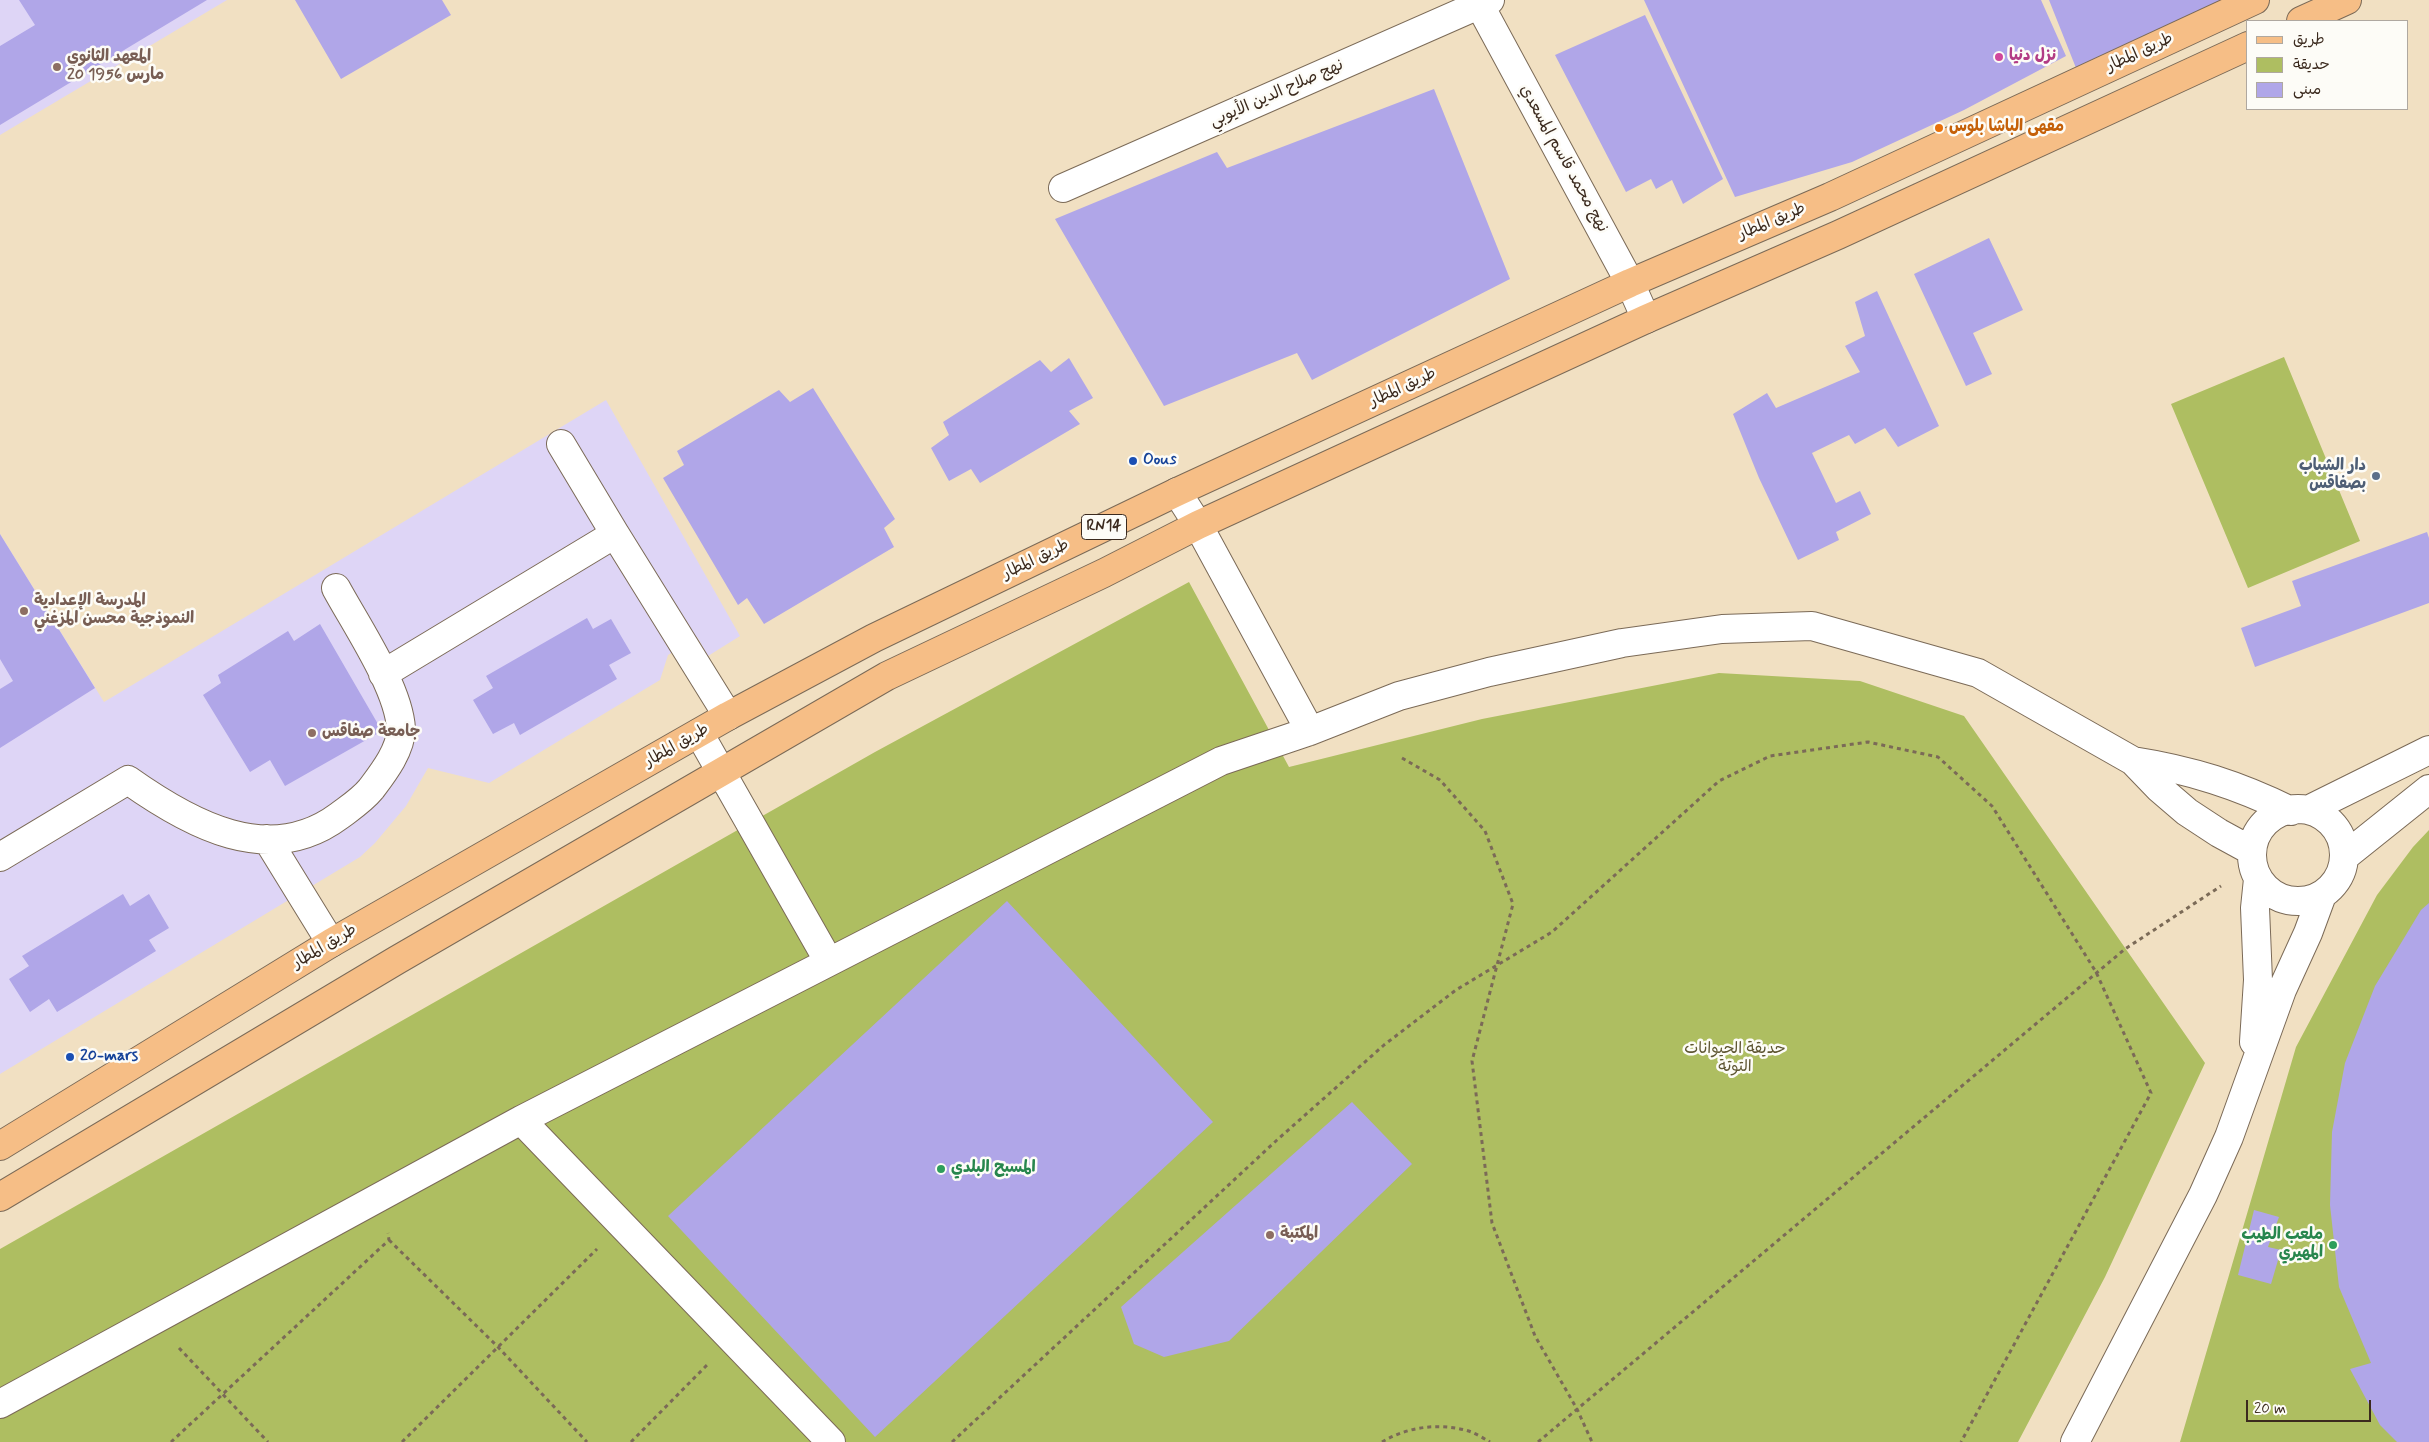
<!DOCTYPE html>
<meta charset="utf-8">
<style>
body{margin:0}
#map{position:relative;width:2429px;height:1442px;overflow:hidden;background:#f1e0c2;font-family:Mynerve,"Playpen Sans Arabic",sans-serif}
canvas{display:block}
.legend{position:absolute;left:2246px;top:20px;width:162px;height:90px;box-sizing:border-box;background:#fdfcf7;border:1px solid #afa8a0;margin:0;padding:6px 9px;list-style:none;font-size:15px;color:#3b2a1e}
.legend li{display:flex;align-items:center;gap:10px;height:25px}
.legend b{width:25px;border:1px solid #afa8a0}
.scale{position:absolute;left:2246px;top:1400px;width:125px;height:22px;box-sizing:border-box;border:2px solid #3b2a1e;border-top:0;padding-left:6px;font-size:15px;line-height:18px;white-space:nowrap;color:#3b2a1e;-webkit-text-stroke:4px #fdfcf7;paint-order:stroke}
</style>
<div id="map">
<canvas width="2429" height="1442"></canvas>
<ul class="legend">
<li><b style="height:6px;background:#f6be86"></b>طريق</li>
<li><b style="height:14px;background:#aebe61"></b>حديقة</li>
<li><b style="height:14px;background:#b0a6e8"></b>مبنى</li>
</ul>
<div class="scale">20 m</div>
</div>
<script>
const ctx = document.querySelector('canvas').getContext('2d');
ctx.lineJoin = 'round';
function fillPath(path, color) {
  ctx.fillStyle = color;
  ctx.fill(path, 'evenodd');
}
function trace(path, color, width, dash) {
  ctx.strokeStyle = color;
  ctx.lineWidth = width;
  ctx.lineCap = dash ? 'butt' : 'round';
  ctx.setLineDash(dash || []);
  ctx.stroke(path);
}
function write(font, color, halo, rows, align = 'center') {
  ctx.font = font + ' Mynerve,"Playpen Sans Arabic",sans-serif';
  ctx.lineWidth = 5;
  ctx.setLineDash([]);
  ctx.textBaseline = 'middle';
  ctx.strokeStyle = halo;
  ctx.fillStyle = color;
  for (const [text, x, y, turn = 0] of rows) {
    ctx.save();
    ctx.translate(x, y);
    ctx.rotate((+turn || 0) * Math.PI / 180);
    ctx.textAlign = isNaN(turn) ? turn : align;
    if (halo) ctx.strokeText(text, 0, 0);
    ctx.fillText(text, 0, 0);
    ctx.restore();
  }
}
fillPath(new Path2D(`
 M0,0H227L0,135Z
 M606,400L740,636L708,656L697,637L668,655L660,680L489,783L428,768L406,806L375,843L360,857L0,1074V534L104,702Z`), '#ded5f6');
fillPath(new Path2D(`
 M2284,357L2360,541L2248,588L2171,404Z
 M1189,582L1289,767L1482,719L1719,673L1860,681L1964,716L2205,1063L2105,1277L2018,1442H0V1249L875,752Z
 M2429,830V1442H2180L2296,1047L2377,895L2413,847Z`), '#aebe61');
fillPath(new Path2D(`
 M19,0H207L0,125V46L35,25Z
 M295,0H442L451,15L341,79Z
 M1644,0H2041L2066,56L1964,110L1852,162L1735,197Z
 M2049,0H2241L2078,73Z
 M1645,15L1723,179L1683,204L1672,180L1656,189L1651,179L1626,192L1555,55Z
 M1434,89L1510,279L1312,380L1297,353L1164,406L1055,219L1217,152L1227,168Z
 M1989,238L2023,310L1973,333L1992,374L1966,386L1914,274Z
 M1877,291L1939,426L1898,447L1885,428L1855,444L1849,435L1812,453L1836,503L1860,491L1871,514L1836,532L1839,540L1798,560L1759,478L1733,414L1767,393L1776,408L1860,372L1845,346L1865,336L1855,302Z
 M1069,358L1093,398L1069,411L1080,424L980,483L971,469L949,481L931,448L949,435L943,422L1040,360L1051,372Z
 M813,388L895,519L884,528L894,547L764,624L747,598L738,605L663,478L684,465L677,451L779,390L790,402Z
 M2427,532L2429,538V603L2255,667L2241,628L2301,606L2292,581Z
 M0,534L95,688L0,748V689L13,681L0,659Z
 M587,618L593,629L611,619L631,653L609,665L617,679L520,735L514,723L493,734L473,700L493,688L486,676Z
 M320,624L382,731L285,786L270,760L250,772L203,695L221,683L218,675L288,631L294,641Z
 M123,894L130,906L149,894L169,928L149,940L156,951L57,1012L49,999L30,1012L9,979L29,966L22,956Z
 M1007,901L1213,1122L875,1437L668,1216Z
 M2429,903V1442H2397L2380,1425L2350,1369L2371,1363L2339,1287L2330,1205L2332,1132L2345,1063L2375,986L2421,910Z
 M1352,1102L1412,1164L1229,1341L1164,1357L1134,1344L1121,1307Z
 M2254,1210L2279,1217L2268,1247L2281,1250L2271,1284L2238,1275Z`), '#b0a6e8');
const minor = new Path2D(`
 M1477,0L1630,283L1646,319
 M1063,188L1490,0
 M561,444L615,534
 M1177,492L1198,525L1310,731
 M383,674L615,534L728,716
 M699,733L829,962
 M2133,761C2191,770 2238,785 2291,811
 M2252 855a46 46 0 1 1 92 0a46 46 0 1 1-92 0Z
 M2308,810L2429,750
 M267,839L331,943
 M0,857L128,780C190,824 269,868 339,816C351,807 362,800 371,789C383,773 401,750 401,729C399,688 356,625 336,588
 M2344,857L2429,789
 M2254,1042L2258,980L2255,908L2258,879
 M521,1120L831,1442
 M0,1404L521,1120L1221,761L1310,731L1399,696L1489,672L1622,643L1722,629L1812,626L1978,673L2133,761L2159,788L2187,812L2219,833L2252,851
 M2075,1442L2203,1195L2229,1137L2282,990L2308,933L2322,895`);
const major = new Path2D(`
 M2301,21L2347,0
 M0,1146L331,943L728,716L874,638L1177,492L1630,283L1830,197L2255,0
 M0,1197L397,960L887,676L1104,573L1198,525L1646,319L1838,235L2248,46`);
trace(minor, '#7b6a57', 30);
trace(major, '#7b6a57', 30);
trace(new Path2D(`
 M1402,758L1440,780L1485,831L1513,904L1472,1061L1492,1223L1535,1336L1577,1409L1592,1442
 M389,1240L498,1347L587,1442
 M179,1348L268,1442
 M171,1442L389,1240L388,1233
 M402,1442L597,1249
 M631,1442L708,1364
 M952,1442L1277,1140L1384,1045L1456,990L1552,932L1719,781L1770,756L1868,742L1938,757L1992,806L2096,972L2151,1093L1961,1442
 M1382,1442C1407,1427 1437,1423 1465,1430C1474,1432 1483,1438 1490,1442
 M1538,1442L2125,949L2221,886`), '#7b6a57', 3, [4, 4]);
trace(minor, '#fff', 28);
trace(major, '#f6be86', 28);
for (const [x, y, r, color] of [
 [1999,57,5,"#d1479c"],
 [57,67,5,"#8d6e63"],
 [1939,128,5,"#e8710a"],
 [1133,461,5,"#1a4fb4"],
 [2376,476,5,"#5c6f8a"],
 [24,611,5,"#8d6e63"],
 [312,733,5,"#8d6e63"],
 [70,1057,5,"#1a4fb4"],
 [941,1169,5,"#2e9e5b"],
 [1270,1235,5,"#8d6e63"],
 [2333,1245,5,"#2e9e5b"]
]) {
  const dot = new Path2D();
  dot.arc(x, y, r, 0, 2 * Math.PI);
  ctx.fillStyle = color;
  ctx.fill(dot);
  trace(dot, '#fdfcf7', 2);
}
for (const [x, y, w] of [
 [1104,527,45]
]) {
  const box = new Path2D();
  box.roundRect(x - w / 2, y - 12.5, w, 25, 4);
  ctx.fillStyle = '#fdfcf7';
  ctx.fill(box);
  trace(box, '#3b2a1e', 1);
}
write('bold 15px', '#3b2a1e', null, [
 ["RN14",1104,527]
]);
write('16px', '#3b2a1e', '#fdfcf7', [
 ["طريق المطار",2140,53,-25],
 ["نهج صلاح الدين الأيوبي",1277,94,-24],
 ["نهج محمد قاسم المسعدي",1563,159,61],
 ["طريق المطار",1772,222,-23],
 ["طريق المطار",1403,388,-25],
 ["طريق المطار",1036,560,-26],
 ["طريق المطار",677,746,-30],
 ["طريق المطار",325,947,-31]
]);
write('bold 16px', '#b23c85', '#fdfcf7', [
 ["نزل دنيا",2009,57]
], 'left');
write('bold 16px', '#785e54', '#fdfcf7', [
 ["المعهد الثانوي",67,58],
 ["20 مارس 1956",67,76],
 ["المدرسة الإعدادية",34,602],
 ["النموذجية محسن المزغني",34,620],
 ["جامعة صفاقس",322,733],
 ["المكتبة",1280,1235]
], 'left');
write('bold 16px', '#c56008', '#fdfcf7', [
 ["مقهى الباشا بلوس",1949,128]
], 'left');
write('bold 16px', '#164399', '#fdfcf7', [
 ["Oous",1143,461],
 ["20-mars",80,1057]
], 'left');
write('bold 16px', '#4e5e75', '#fdfcf7', [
 ["دار الشباب",2366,467],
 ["بصفاقس",2366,485]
], 'right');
write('16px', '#5e5632', '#fdfcf7', [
 ["حديقة الحيوانات",1735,1050],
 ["التوتة",1735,1068]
]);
write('bold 16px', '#27864d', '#fdfcf7', [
 ["المسبح البلدي",951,1169],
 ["ملعب الطيب",2323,1236,"right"],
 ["المهيري",2323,1254,"right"]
], 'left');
</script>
